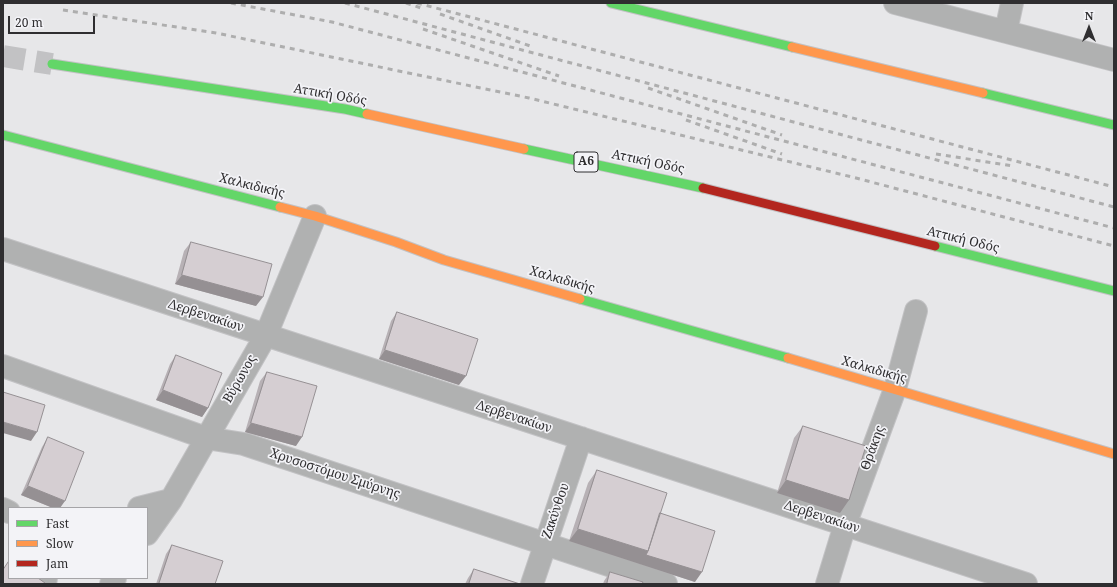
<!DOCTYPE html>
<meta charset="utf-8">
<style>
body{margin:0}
#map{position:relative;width:1117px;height:587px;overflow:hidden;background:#e7e7e9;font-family:"Noto Serif",serif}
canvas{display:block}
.frame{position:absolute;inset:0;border:4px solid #2f2e30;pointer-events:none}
.legend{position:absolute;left:8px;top:507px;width:140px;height:72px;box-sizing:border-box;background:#f3f3f7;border:1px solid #a5a4a7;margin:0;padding:5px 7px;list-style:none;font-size:12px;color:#2f2e30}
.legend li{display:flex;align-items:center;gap:8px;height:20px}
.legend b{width:20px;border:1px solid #a5a4a7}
.north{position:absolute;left:1069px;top:8px;width:40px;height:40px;-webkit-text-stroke:3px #f3f3f7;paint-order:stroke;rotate:0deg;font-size:11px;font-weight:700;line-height:16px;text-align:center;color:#2f2e30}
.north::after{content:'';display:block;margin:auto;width:14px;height:18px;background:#2f2e30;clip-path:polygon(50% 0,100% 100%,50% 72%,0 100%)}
.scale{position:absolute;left:8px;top:16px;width:87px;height:18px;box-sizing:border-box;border:2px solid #2f2e30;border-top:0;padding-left:5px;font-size:12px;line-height:14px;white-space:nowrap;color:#2f2e30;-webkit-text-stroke:3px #f3f3f7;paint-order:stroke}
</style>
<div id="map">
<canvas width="1117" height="587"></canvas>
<div class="frame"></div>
<ul class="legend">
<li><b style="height:5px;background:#63d668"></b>Fast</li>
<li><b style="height:5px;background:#ff974d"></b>Slow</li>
<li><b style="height:5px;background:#b3261e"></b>Jam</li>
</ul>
<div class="north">N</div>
<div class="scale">20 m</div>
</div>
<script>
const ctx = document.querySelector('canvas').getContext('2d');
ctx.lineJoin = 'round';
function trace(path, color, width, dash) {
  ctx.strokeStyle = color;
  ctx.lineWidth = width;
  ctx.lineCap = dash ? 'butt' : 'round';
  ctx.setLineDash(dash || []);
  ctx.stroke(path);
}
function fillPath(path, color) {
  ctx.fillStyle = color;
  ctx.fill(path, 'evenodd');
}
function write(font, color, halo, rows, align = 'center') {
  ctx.font = font + ' "Noto Serif",serif';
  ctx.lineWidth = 3.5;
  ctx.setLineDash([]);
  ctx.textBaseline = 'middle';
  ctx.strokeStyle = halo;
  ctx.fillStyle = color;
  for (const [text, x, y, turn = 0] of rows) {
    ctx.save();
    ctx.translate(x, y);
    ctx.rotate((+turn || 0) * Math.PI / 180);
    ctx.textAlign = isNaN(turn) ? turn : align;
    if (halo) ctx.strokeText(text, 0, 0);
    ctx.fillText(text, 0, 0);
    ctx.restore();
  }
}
trace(new Path2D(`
 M3,56L52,64`), '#c2c2c4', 22, [22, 11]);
const street = new Path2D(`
 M895,3L1114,60
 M1006,31L1012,3
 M3,249L1026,584
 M3,366L206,438L244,444L666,584
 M139,508L171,500
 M3,509L9,512
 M147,534L171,500L266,335L315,216
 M45,584L46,578
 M111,584L115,578
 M532,584L581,438
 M827,584L845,525L895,389L916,311`);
const fast = new Path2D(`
 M611,3L792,47
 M52,64L345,109L367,114
 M983,93L1114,125
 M3,135L280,207
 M524,149L703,188
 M935,246L1114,291
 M580,299L788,358`);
const slow = new Path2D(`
 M792,47L983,93
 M367,114L524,149
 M280,207L315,216L396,242L444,260L580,299
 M788,358L1114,454`);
const jam = new Path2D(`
 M703,188L935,246`);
trace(street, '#c2c2c4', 24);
trace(fast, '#c2c2c4', 11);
trace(slow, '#c2c2c4', 11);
trace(jam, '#c2c2c4', 11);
trace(street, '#b0b1b1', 22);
trace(fast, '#63d668', 9);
trace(slow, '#ff974d', 9);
trace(jam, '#b3261e', 9);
trace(new Path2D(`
 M231,3L332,22L1114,228
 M345,3L1114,207
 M406,3L421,8
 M417,3L1114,187
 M63,10L216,33L529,98L856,178L1114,246
 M440,14L533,47
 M423,29L559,76
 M648,88L782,135
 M686,120L782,154
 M936,154L1013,166`), '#aeaeae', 3, [5, 5]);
fillPath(new Path2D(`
 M191,242L256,306L175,284L184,251Z
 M397,312L459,385L379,359L391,321Z
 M176,355L208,408L202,417L156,400L170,364Z
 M267,372L296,446L245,432L260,381Z
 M803,426L840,513L777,493L794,438Z
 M48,437L60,508H53L21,495L42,447Z
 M597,470L660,513L695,582L569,541L588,483Z
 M172,545L215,584H156L166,554Z
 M474,569L520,584H465L468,578Z
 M610,572L642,584H603L604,581Z`), '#b7b1b5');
fillPath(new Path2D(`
 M182,275L263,297L256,306L175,284Z
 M385,350L466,376L459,385L379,359Z
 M163,390L208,408L202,417L156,400Z
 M3,422L37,432L31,441L3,433Z
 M251,423L302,437L296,446L245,432Z
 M786,480L849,500L840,513L777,493Z
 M28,486L65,501L60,508H53L21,495Z
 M578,529L648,551L702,572L695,582L569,541Z`), '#959093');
const building = new Path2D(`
 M191,242L272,264L263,297L182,275Z
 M397,312L478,339L466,376L385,350Z
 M176,355L222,373L208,408L163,390Z
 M267,372L317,386L302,437L251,423Z
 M3,392L45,405L37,432L3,422Z
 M803,426L866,446L849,500L786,480Z
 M48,437L84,452L65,501L28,486Z
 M597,470L667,493L648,551L578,529Z
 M660,513L715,531L702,572L646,555L648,551Z
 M172,545L223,561L215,584H159Z
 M9,561V578H38L45,583L44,584H3V570Z
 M474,569L520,584H469Z
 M610,572L643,582L642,584H607Z`);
fillPath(building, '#d5ced2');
trace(building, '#959093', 1);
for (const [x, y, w] of [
 [586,162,24]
]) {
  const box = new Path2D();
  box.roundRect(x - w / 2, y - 10, w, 20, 3);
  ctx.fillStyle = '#f3f3f7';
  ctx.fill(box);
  trace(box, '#2f2e30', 1);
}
write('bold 12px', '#2f2e30', null, [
 ["Α6",586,162]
]);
write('13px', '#2f2e30', '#f3f3f7', [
 ["Αττική Οδός",330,95,10],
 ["Αττική Οδός",648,162,12],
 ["Χαλκιδικής",252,186,14],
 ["Αττική Οδός",963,240,14],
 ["Χαλκιδικής",562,280,16],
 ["Δερβενακίων",206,316,18],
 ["Χαλκιδικής",874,370,16],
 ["Βύρωνος",240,379,-60],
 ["Δερβενακίων",514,417,18],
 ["Θράκης",873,448,-70],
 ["Χρυσοστόμου Σμύρνης",335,474,18],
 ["Ζακύνθου",556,511,-71],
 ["Δερβενακίων",822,517,18]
]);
</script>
